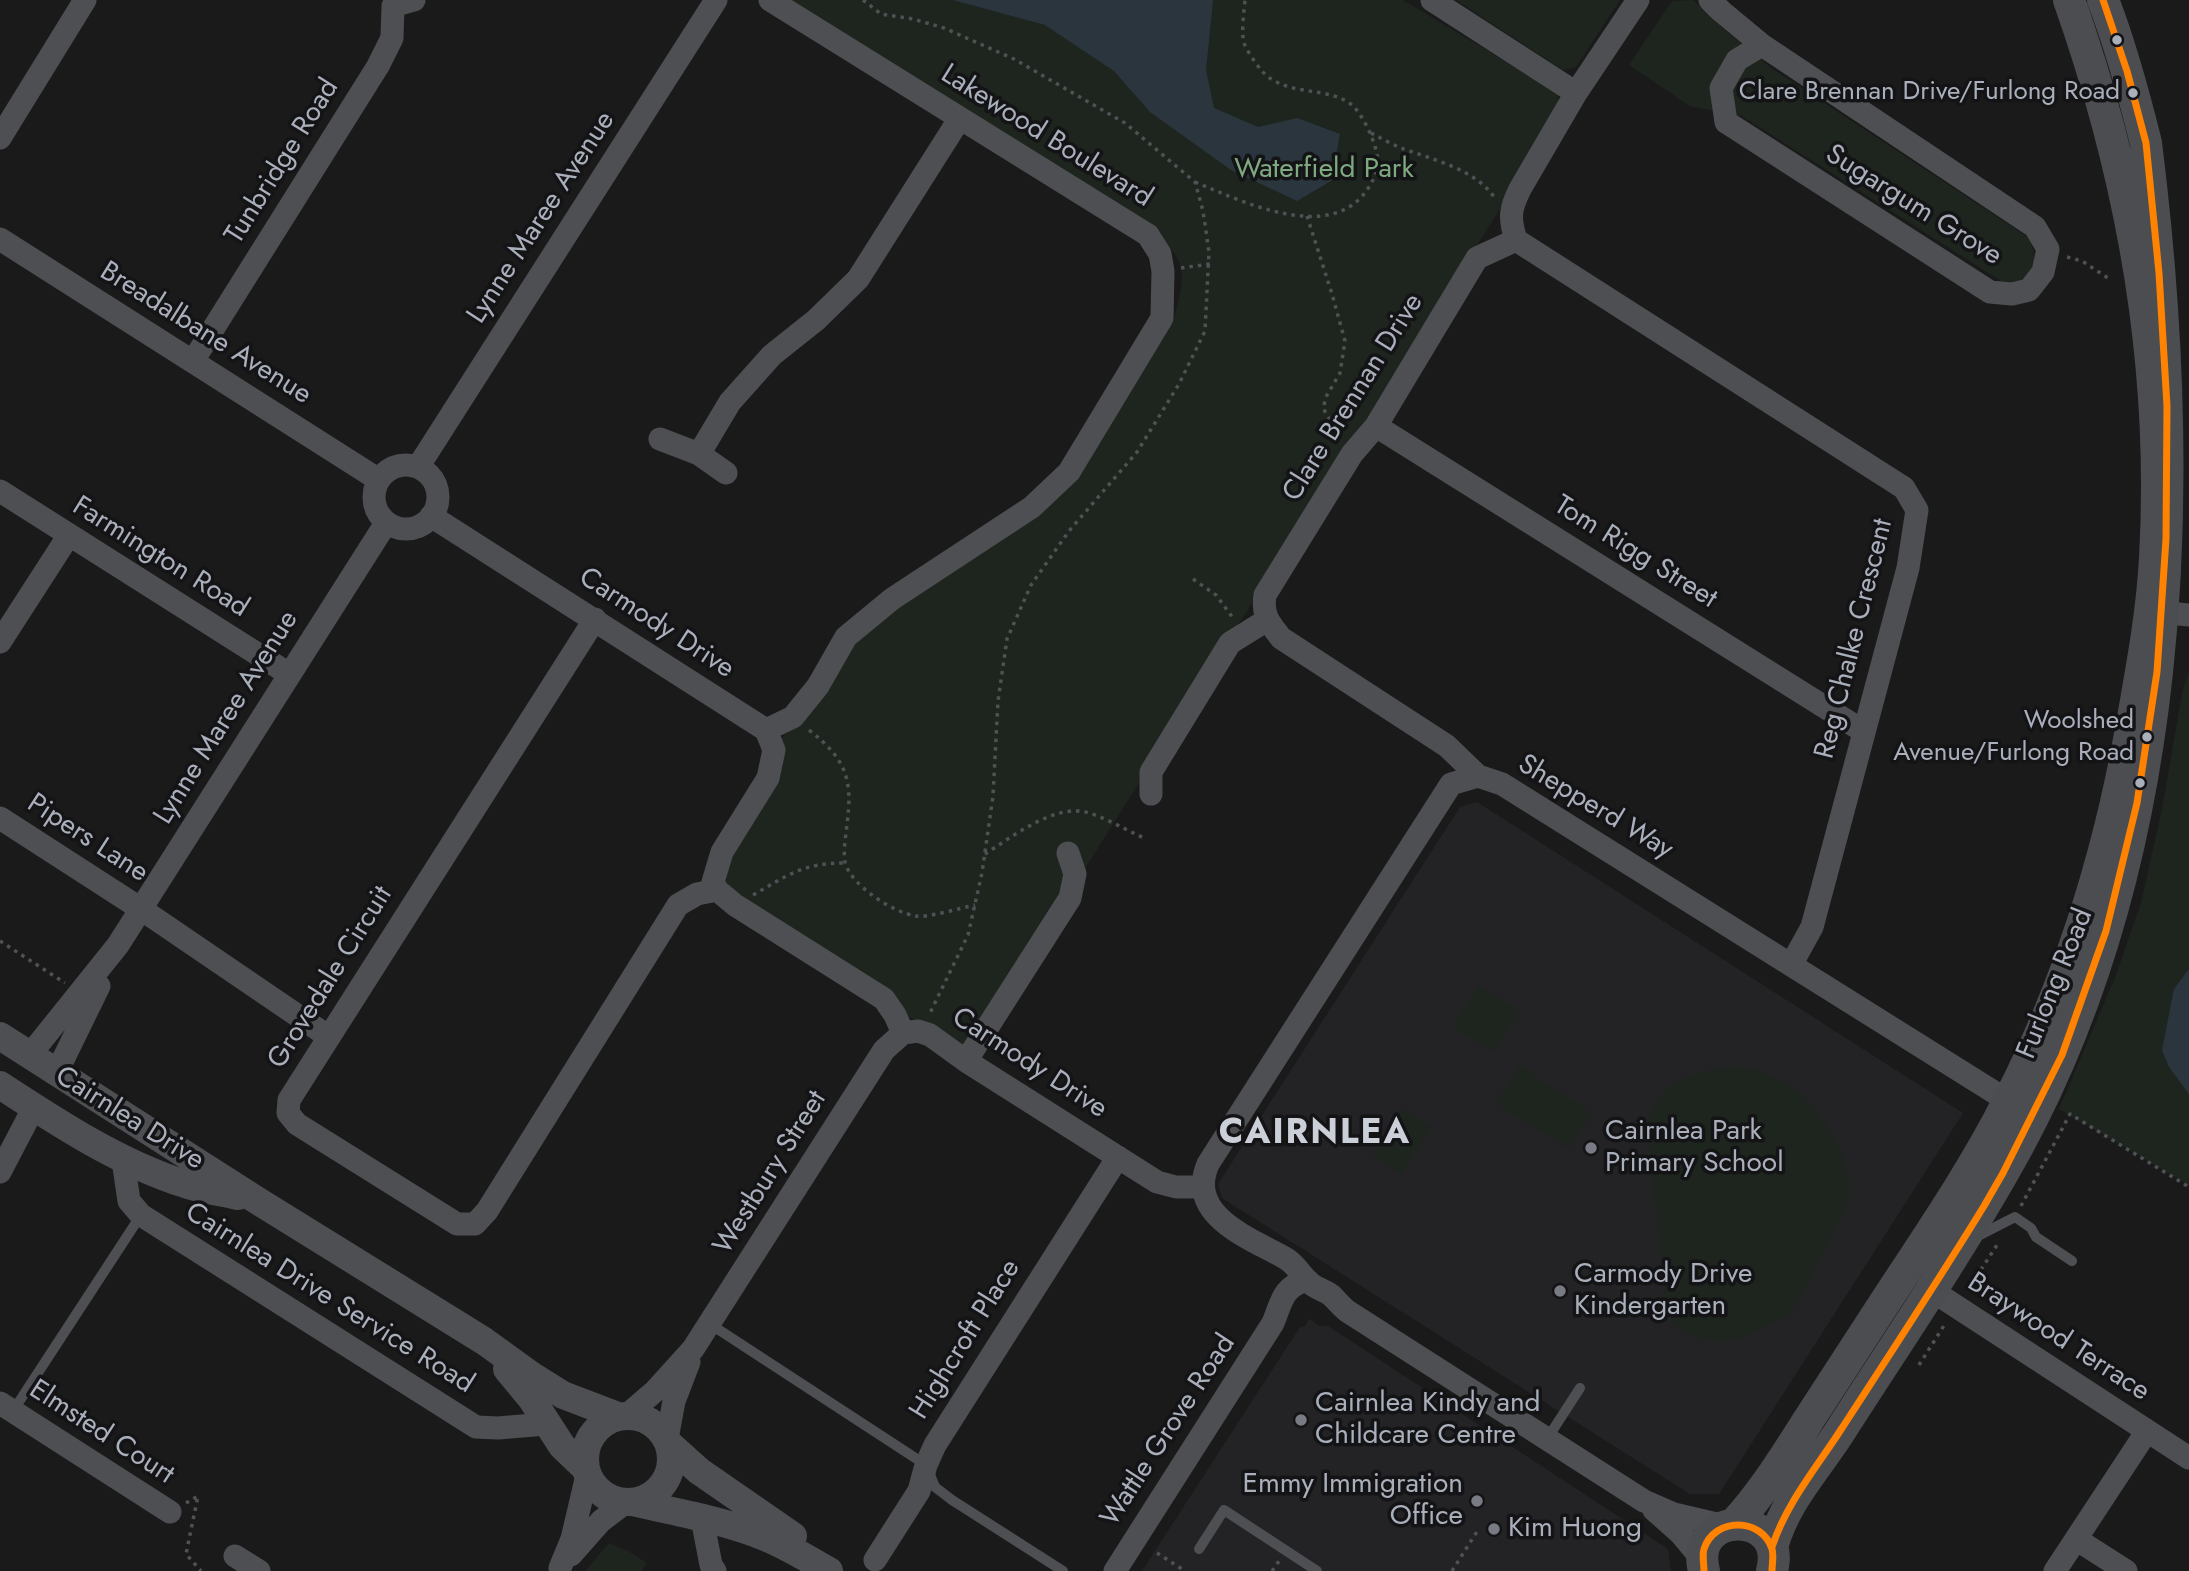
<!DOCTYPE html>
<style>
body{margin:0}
canvas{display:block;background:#1a1a1a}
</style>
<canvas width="2189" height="1571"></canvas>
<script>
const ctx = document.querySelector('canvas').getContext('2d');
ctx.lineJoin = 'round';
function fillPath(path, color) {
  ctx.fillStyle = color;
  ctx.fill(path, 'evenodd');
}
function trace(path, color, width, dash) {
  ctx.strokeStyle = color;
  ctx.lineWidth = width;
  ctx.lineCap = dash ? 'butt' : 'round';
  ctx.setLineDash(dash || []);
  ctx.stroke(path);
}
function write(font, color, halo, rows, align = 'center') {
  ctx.font = font + ' Jost,sans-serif';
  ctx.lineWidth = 7;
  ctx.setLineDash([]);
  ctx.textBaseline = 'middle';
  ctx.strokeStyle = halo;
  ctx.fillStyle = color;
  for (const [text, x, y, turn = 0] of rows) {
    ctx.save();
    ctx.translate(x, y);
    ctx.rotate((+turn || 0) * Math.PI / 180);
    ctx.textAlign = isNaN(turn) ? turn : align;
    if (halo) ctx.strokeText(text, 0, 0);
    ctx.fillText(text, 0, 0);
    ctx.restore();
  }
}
fillPath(new Path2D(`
 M1477,802L1963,1113L1719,1494H1690L1222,1198L1218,1184L1460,807Z
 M1309,1319L1320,1326H1328L1668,1549L1671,1571H1142L1300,1327L1305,1326Z`), '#232326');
fillPath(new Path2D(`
 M789,0H1403L1558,93L1557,118L969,1053L908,1016L895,996L732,893L726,884L729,859L780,740L826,688L850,643L1078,477L1173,322C1177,307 1185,280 1181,266C1177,253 1162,240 1153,230Z
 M1456,0H1620L1576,67L1563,70Z
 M1693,0L1726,31L1771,68L2029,238C2041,264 2032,287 2001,281L1742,116L1690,106L1629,65L1672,1Z
 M2189,672V1185L2059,1109L2116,975L2141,903L2162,809L2183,688Z
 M1479,986L1519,1011L1493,1052L1453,1026Z
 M1519,1066L1592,1113L1569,1149L1496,1103Z
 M1725,1067C1738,1067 1751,1066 1762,1071C1811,1091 1861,1154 1846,1208L1804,1291L1797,1303L1788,1314L1765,1328L1743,1338L1721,1341L1689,1335L1673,1322L1665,1297L1648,1127C1653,1085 1690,1074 1725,1067Z
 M1401,1108L1431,1127L1402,1174L1372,1155Z
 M609,1543L628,1551L647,1563L642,1571H585Z`), '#1d251e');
fillPath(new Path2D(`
 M953,0H1213L1206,70L1214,108L1258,127L1297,118L1340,134L1331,181L1297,201L1231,170L1150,112L1114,71L1045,25Z
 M2189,969V1094L2169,1067L2162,1050L2174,989Z`), '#2b353d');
trace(new Path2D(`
 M863,0L881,14L913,19L944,28L1014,59L1125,123L1195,182L1203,211L1209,252L1205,331L1179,384L1137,452L1069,531L1031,585L1007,639L998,701L993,796L982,873L968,935L930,1013
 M1371,133C1381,138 1391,144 1401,148C1431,159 1475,169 1494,197
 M1195,182C1250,205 1348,252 1377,170C1382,154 1365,118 1354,107C1330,84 1286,99 1261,70C1256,64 1247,51 1244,43C1241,33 1244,11 1245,0
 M1307,216L1332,294L1345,341L1340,373L1327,395L1323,408L1340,437
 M2067,257L2082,261L2111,280
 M1181,268L1210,264
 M1193,579L1216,595L1233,618
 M809,730C846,759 853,779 847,824C846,835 843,851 845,862C850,885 894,913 916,916C927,918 961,908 975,905
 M985,854C1012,837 1056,802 1089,813C1108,819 1126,830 1144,838
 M753,895C788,875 803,863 845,863
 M0,941L65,983
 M2021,1206L2070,1114L2189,1187
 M1967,1291L1999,1242
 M1919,1365L1945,1324
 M186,1503L198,1496L186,1554L201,1571
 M1157,1553L1185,1571
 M1272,1571L1279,1561
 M1452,1571L1478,1530`), '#505155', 3.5, [3.5, 5]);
trace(new Path2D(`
 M1974,1238L2015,1217L2031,1228L2036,1237L2072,1261
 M710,1324L926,1465L935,1487L952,1500L1063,1571
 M13,1411L141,1215
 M1547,1439L1580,1388
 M1199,1549L1224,1510L1317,1571`), '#4e4f53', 10);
trace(new Path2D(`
 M1432,0L1576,93
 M1710,0L1721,11L1762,45L2035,227L2048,249L2043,272L2029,290L2012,294L1990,292L1726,122L1721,88L1737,60L1762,45
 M0,138L85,0
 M0,239L379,480
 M1516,240L1904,488L1917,510L1908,568L1812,927L1791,965
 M193,361L378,66L392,38L393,6L414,0
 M1376,426L1863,731
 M660,439L699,454L726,473
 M699,454L730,402L772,355L816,320L858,279L960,118
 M374 497a32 32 0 1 1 64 0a32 32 0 1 1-64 0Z
 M418,467L716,0
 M0,491L289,674
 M431,516L766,730L774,750L768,778L722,852L713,882L717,890L735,905L884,999L895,1015L903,1033L918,1031L930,1035L966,1061L1157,1182L1176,1187H1203
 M2151,611L2189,615
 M595,619L289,1100L288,1113L297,1124L457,1224H475L487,1211L678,905L697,894L717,890
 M0,642L69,535
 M766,730L793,717L818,686L846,637L892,599L1032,507L1069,472L1162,318L1163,271L1160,254L1148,235L770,0
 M1478,776L1447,746L1281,638C1269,622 1262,616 1265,595L1352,454L1376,426L1477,258L1516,240C1509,218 1510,209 1520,189L1576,93L1638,0
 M1151,794V772L1230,643L1267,620
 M0,818L141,909L329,1037
 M29,1056L118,945L386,523
 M966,1061L1070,898L1075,874L1068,853
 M57,1072L99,986
 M123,1160L129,1201L141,1215L476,1427L498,1428L546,1424
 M0,1172L34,1107
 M1931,1290L2189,1458
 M0,1403L170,1512
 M627,1415L655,1391L693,1349L884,1050L903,1033
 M667,1439L674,1401L689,1362
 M1654,1510L1681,1534L1702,1559
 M702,1518L711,1565L715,1571
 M1725,1526L1674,1514L1644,1501L1347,1311C1341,1306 1336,1300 1331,1295C1324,1290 1314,1288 1308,1281C1300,1274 1295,1263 1285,1258C1250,1238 1186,1216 1208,1164L1451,784L1478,776L1502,784L2021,1109
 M2076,1539L2126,1571
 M571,1555L601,1521L626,1502
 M235,1556L259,1571
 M875,1560L919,1491L926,1465L935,1445L1118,1157
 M560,1568L572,1539L587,1475
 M1115,1571L1273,1323C1282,1301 1282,1288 1306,1280
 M2055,1571L2147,1431`), '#4e4f53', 23);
trace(new Path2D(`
 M0,1036L258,1201L484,1341L531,1375L563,1395L618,1416
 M0,1085C58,1123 119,1163 185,1184C202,1190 221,1192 238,1196
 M507,1369L531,1398L562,1446L585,1468
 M585 1459a43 43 0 1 1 86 0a43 43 0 1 1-86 0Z
 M669,1444L699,1471L793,1536
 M632,1502C674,1512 717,1519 757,1534C783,1543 806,1558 829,1571`), '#4e4f53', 28);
trace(new Path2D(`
 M1735,1523C1764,1491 1787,1454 1811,1416C1836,1377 1862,1338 1887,1299C1929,1235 1973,1171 2008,1102C2068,985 2108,858 2131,729C2141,672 2152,615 2155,558C2166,365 2133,181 2069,0
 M1772,1547C1785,1501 1813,1473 1839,1433C1894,1347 1952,1262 2003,1173C2180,867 2189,487 2146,143C2134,95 2121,46 2103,0
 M1704,1571C1688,1509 1788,1509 1772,1571`), '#4c4d51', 32);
trace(new Path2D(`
 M1772,1547C1787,1502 1817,1467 1842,1428C1890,1354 1938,1281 1984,1206L2003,1173L2062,1055L2106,931L2137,803L2157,672L2166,539L2167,406L2159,273L2146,143L2127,71L2103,0
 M1704,1571C1704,1564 1702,1555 1704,1549C1714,1517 1762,1517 1772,1549C1774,1555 1772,1564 1772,1571`), '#ff8200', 7);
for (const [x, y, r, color] of [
 [2117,40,6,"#aaafbc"],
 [2133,93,6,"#aaafbc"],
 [2147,737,6,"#aaafbc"],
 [2140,783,6,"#aaafbc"],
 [1591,1148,7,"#787b83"],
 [1560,1291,7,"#787b83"],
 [1301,1420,7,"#787b83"],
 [1477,1501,7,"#787b83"],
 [1494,1529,7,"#787b83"]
]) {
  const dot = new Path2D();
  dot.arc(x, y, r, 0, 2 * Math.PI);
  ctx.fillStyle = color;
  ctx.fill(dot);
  trace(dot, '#141416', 2.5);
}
write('26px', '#aaafbc', '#141416', [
 ["Clare Brennan Drive/Furlong Road",2120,93],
 ["Woolshed",2134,722],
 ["Avenue/Furlong Road",2134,754]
], 'right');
write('28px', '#aaafbc', '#141416', [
 ["Lakewood Boulevard",1046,137,32],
 ["Tunbridge Road",283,162,-58],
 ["Sugargum Grove",1913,206,32],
 ["Lynne Maree Avenue",542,218,-57],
 ["Breadalbane Avenue",205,334,32],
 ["Clare Brennan Drive",1354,398,-58],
 ["Tom Rigg Street",1635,553,32],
 ["Farmington Road",160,558,32],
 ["Carmody Drive",656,624,33],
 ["Reg Chalke Crescent",1855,639,-76],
 ["Lynne Maree Avenue",227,718,-58],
 ["Shepperd Way",1595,808,31],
 ["Pipers Lane",87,839,33],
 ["Grovedale Circuit",331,978,-58],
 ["Furlong Road",2056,984,-68],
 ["Carmody Drive",1029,1064,33],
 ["Cairnlea Drive",129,1119,32],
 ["Westbury Street",771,1173,-58],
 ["Cairnlea Drive Service Road",329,1299,32],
 ["Braywood Terrace",2058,1338,33],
 ["Highcroft Place",966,1340,-58],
 ["Wattle Grove Road",1169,1431,-57],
 ["Elmsted Court",101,1433,33]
]);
write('28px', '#7fa981', '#141416', [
 ["Waterfield Park",1324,170]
]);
write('28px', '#aaafbc', '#141416', [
 ["Cairnlea Park",1605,1132],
 ["Primary School",1605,1164],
 ["Carmody Drive",1574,1275],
 ["Kindergarten",1574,1307],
 ["Cairnlea Kindy and",1315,1404],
 ["Childcare Centre",1315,1436],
 ["Emmy Immigration",1463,1485,"right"],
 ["Office",1463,1517,"right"],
 ["Kim Huong",1508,1529]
], 'left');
ctx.letterSpacing = '2px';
write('bold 35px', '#cbcfd8', '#141416', [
 ["CAIRNLEA",1315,1135]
]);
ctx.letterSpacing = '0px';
</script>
